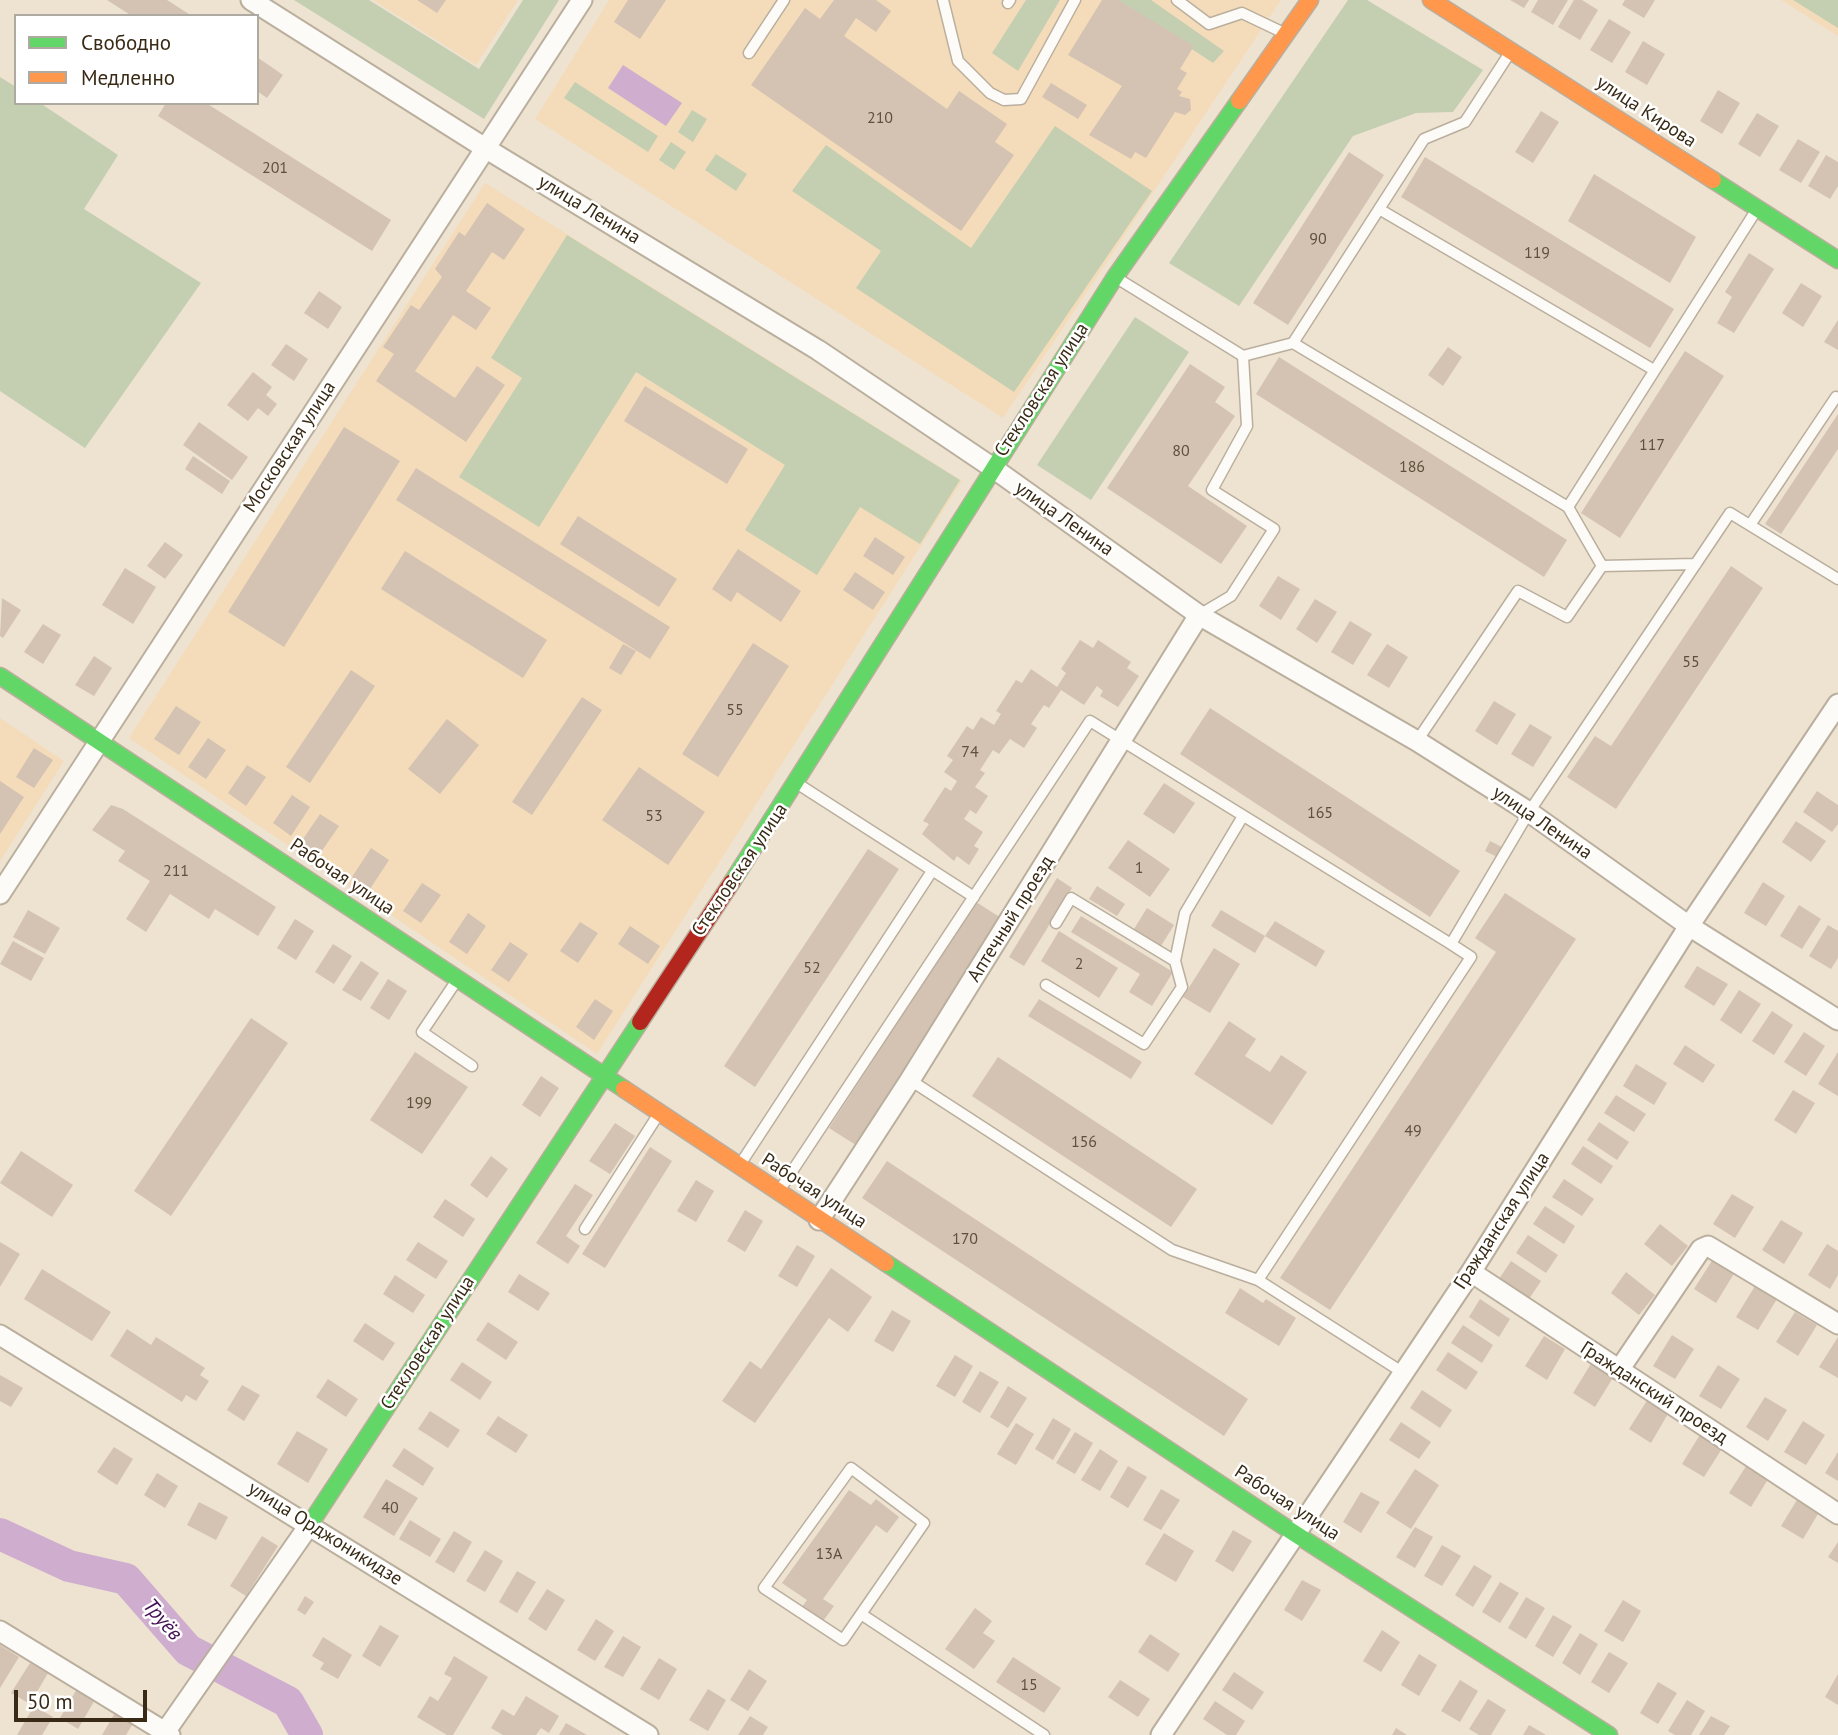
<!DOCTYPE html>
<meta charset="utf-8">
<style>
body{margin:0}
#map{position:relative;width:1838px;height:1735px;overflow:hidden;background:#eee2d1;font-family:"PT Sans",sans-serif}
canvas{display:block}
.legend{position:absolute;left:14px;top:14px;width:245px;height:91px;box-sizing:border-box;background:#fff;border:2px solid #afaaa1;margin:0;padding:9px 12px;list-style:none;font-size:21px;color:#382a14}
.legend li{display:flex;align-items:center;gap:14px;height:35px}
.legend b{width:35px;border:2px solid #afaaa1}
.scale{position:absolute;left:14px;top:1690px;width:133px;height:32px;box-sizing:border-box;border:4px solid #382a14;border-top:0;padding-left:9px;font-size:21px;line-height:24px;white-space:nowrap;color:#382a14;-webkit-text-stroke:5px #fff;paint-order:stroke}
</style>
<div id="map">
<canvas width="1838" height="1735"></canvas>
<ul class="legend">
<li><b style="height:9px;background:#63d668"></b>Свободно</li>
<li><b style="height:9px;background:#ff974d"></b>Медленно</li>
</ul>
<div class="scale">50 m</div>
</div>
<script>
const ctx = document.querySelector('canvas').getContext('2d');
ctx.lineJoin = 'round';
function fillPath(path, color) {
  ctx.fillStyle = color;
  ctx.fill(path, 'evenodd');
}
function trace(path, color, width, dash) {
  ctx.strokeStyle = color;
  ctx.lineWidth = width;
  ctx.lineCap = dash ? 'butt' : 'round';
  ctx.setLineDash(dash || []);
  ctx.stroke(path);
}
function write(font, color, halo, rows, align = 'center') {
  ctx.font = font + ' "PT Sans",sans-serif';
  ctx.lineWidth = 5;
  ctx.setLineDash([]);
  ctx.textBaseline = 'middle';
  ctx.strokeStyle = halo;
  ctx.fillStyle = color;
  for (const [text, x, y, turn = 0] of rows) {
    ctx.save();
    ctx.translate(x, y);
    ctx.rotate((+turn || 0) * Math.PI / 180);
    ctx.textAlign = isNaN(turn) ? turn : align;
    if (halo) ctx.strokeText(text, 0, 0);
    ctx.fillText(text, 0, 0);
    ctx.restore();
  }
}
fillPath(new Path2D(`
 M373,0H518L476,65Z
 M609,0H1281L1003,418L535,119Z
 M1781,0H1838V36Z
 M485,183L962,481L597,1054L129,738Z
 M0,718L64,761L0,861Z`), '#f4dcba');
fillPath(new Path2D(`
 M294,0H369L479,69L523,0H559L484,119Z
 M1026,0H1060L1018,71L992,53Z
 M1117,0H1151L1224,51L1213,63Z
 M1348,0H1367L1483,70L1453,112L1416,113L1353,136L1239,306L1169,263Z
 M1793,0H1838V28Z
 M0,77L16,87V103H40L118,155L84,209L201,283L85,448L0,391Z
 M575,82L658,136L648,152L564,98Z
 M692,110L707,119L693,142L678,132Z
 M1055,126L1152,191L1014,392L856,288L881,251L792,191L826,145L971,248Z
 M671,142L686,152L674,170L659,160Z
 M716,154L747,174L736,191L705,170Z
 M567,235L960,480L920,544L860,507L817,575L745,530L785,465L636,372L539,527L459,477L522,378L491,358Z
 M1135,317L1189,352L1091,500L1037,465Z`), '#c4cfb1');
fillPath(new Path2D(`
 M623,65L682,103L666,126L608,88Z`), '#ceadcf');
trace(new Path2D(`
 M0,1534L69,1566L126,1579L188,1650L288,1702L307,1735`), '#ceadcf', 32);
fillPath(new Path2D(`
 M107,0H167L192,16H132Z
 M417,0H446L437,13Z
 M628,0H666L640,39L614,22Z
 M834,0H876L891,11L876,32L856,18L844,36L947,109L959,91L1007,124L995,142L1014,155L961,231L751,85L805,8L820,19Z
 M1102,0H1118L1194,46L1180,69L1187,73L1177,89L1182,92L1179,96L1190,99L1191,110L1185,115L1175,112L1146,158L1135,152L1131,159L1089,135L1122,86L1068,55Z
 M1510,0H1529L1524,8Z
 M1538,0H1568L1553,25L1531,12Z
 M1574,0H1582L1598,10L1580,40L1558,27Z
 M1625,0H1655L1644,18L1622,5Z
 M1609,19L1631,32L1612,63L1590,50Z
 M1643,41L1665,54L1647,85L1625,72Z
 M257,57L283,75L267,98L257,91Z
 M1051,83L1087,105L1078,119L1042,97Z
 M1718,90L1740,103L1722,134L1700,121Z
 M166,103H206L391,220L372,251L158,116Z
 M1541,111L1559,122L1533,163L1515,152Z
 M1757,113L1779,126L1760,157L1738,144Z
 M1798,139L1820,152L1801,183L1779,170Z
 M1349,152L1384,175L1288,325L1253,303Z
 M1826,155L1838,162V186L1830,199L1808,186Z
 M1425,157L1674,309L1650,348L1401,197Z
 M1594,174L1696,237L1670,283L1568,221Z
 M487,203L525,229L504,260L492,252L466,291L491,308L476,330L453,315L415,371L455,398L477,366L505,385L466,442L376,381L394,354L383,347L411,305L419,310L442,277L435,269L459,232L465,236Z
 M1749,253L1774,269L1734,333L1717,323L1732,297L1725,292Z
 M1801,283L1822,296L1803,327L1782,313Z
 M319,291L342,307L328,329L304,313Z
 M1838,320V350L1824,342Z
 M286,344L308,359L294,381L271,365Z
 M1448,347L1462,357L1443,386L1428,375Z
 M1685,351L1724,376L1620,538L1581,513Z
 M1279,357L1567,540L1544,577L1256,394Z
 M1190,364L1225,387L1215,402L1235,416L1188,486L1247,526L1221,564L1107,488Z
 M253,372L272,387L266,395L277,404L268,416L258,408L248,421L227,405Z
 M645,386L748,449L727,484L624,421Z
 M1838,414V449L1781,534L1765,524Z
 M199,422L248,457L232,480L183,445Z
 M344,427L400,461L284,647L228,612Z
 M193,456L230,481L222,494L185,469Z
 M416,468L670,627L650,659L396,500Z
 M578,516L677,579L659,607L560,544Z
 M875,537L905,557L893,575L863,556Z
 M165,542L183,555L165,579L147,566Z
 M738,549L801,591L781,622L737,592L731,602L712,589Z
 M405,551L547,640L523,678L381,589Z
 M1731,566L1763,588L1616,809L1567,777L1595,736L1611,746Z
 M125,568L156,587L133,624L102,605Z
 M855,572L885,592L873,610L843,590Z
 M1278,576L1300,589L1281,620L1259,606Z
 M2,598L21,610L3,638L0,636Z
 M1315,599L1337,612L1317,643L1296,629Z
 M1350,621L1372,634L1353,665L1331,652Z
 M43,624L61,635L43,664L24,652Z
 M1080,640L1093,648L1098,640L1131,662L1127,668L1139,676L1118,707L1100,696L1103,691L1097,686L1084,705L1061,690L1049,708L1044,705L1031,724L1037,728L1024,748L1010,739L999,754L993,750L980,770L985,773L975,787L988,796L976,814L970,810L964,819L983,832L974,846L979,849L969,865L957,856L954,861L922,834L929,824L923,821L945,787L951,791L957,781L944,772L953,760L947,756L967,726L973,730L981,717L994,725L1001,714L996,711L1016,680L1022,683L1031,669L1057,687L1066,673L1061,669Z
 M753,643L789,666L718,777L682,754Z
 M623,644L636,651L621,675L609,668Z
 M1387,644L1408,657L1389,688L1367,675Z
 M94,656L112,668L94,696L75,685Z
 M351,670L375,686L310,783L286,767Z
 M582,697L602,710L532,815L512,802Z
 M1494,701L1516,714L1497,745L1475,731Z
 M176,706L201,722L179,755L154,739Z
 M1210,708L1460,871L1430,917L1180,754Z
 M447,719L479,745L440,794L408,769Z
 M1530,724L1552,737L1533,767L1511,754Z
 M208,738L226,750L206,779L188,767Z
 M34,748L53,760L34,788L16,777Z
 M247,765L266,777L246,806L228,793Z
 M639,767L705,812L668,865L602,820Z
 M0,781L24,797L0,834Z
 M1164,783L1195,803L1174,834L1143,814Z
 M1817,791L1838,805V824L1832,832L1803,812Z
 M292,795L310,807L291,836L273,823Z
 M111,805L123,809L276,907L258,936L215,909L209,919L170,894L146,932L126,919L150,881L118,861L125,851L92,830Z
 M320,814L339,826L319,855L301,842Z
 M1796,821L1826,841L1811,862L1782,842Z
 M1128,840L1170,869L1150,897L1108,868Z
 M1490,841L1504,848L1499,858L1485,851Z
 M371,848L389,860L370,889L352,877Z
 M868,849L899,869L755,1087L724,1066Z
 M1057,878L1072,888L1024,966L1009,957Z
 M1763,882L1785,896L1766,926L1744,913Z
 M422,883L441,895L421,923L403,911Z
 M1097,886L1125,904L1117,916L1089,899Z
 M1505,893L1576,939L1330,1310L1280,1278L1496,952L1475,938Z
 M976,902L1006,921L859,1147L829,1128Z
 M1799,905L1821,919L1802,949L1780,936Z
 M1147,908L1174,925L1161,946L1134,929Z
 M28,910L60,928L45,954L13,937Z
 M1221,910L1265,936L1255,953L1211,926Z
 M468,913L486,926L467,954L449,942Z
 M1081,916L1173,972L1152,1006L1129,992L1140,974L1071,932Z
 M295,919L314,931L296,960L277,948Z
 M1275,921L1325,951L1316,967L1265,936Z
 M580,922L598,933L578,963L560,951Z
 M1828,925L1838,931V958L1831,969L1809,956Z
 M630,926L660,946L648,964L618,944Z
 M1059,931L1118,968L1099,998L1041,961Z
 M13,941L44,958L31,981L0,964Z
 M510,942L528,954L509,982L491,970Z
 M333,944L352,956L334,984L315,972Z
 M1214,948L1240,964L1210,1013L1183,997Z
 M361,961L379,973L361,1001L342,990Z
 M1697,966L1728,984L1714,1006L1684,987Z
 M388,979L407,991L389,1020L370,1008Z
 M1739,990L1761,1004L1741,1034L1720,1020Z
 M595,999L613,1011L594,1040L576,1027Z
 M1039,999L1142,1062L1131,1079L1028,1016Z
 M1772,1011L1793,1025L1774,1055L1752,1041Z
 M251,1018L288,1043L171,1216L134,1191Z
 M1229,1021L1256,1039L1245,1056L1270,1072L1281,1055L1307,1072L1272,1125L1194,1074Z
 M1804,1032L1825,1046L1806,1076L1784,1062Z
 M1685,1045L1715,1065L1703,1083L1673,1064Z
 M415,1052L468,1087L422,1154L370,1120Z
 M1838,1052V1096L1818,1084Z
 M998,1057L1197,1189L1171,1227L972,1096Z
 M1636,1064L1667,1083L1654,1105L1623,1086Z
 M541,1076L559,1088L540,1117L522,1105Z
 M1793,1090L1815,1103L1796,1134L1774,1120Z
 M1616,1095L1646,1114L1634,1132L1604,1113Z
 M1599,1122L1629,1142L1617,1160L1587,1140Z
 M615,1123L635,1136L610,1174L589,1161Z
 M1583,1146L1613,1166L1601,1184L1571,1164Z
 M650,1147L672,1161L605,1268L582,1254Z
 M21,1151L73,1185L52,1217L0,1183Z
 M491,1156L508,1169L487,1198L470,1185Z
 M887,1161L1248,1399L1224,1436L862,1198Z
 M1564,1179L1594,1199L1582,1216L1552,1197Z
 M696,1180L714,1191L696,1222L677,1211Z
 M575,1184L593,1195L566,1236L580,1246L568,1264L536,1243Z
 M1732,1194L1754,1207L1735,1238L1713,1224Z
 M445,1199L475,1219L463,1237L433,1217Z
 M1545,1206L1575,1226L1564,1244L1533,1224Z
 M745,1210L763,1221L745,1252L727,1241Z
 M1781,1220L1803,1233L1784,1264L1762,1250Z
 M1660,1224L1688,1246L1672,1266L1644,1244Z
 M1528,1235L1558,1255L1546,1273L1516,1253Z
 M0,1242L20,1254L0,1287Z
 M418,1242L448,1261L436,1279L406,1260Z
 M1827,1244L1838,1251V1275L1830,1289L1808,1275Z
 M797,1245L815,1256L797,1287L778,1276Z
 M1713,1259L1735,1272L1716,1303L1694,1289Z
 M1511,1261L1541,1281L1529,1299L1499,1279Z
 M831,1268L872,1297L848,1332L829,1318L755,1423L722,1401L750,1361L761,1369Z
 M42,1269L111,1312L92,1341L24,1299Z
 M1626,1272L1655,1295L1639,1315L1611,1293Z
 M519,1274L550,1293L538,1311L508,1292Z
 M395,1275L425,1295L413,1313L383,1294Z
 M1755,1286L1777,1299L1758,1330L1736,1317Z
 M1240,1288L1263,1303L1266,1299L1296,1318L1279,1346L1225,1313Z
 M1480,1299L1510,1319L1499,1337L1469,1317Z
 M892,1310L911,1321L893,1352L874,1341Z
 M1795,1312L1817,1325L1798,1356L1776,1342Z
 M488,1322L518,1342L506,1360L476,1340Z
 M365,1323L395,1343L383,1361L353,1341Z
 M1463,1325L1493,1345L1482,1363L1451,1343Z
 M127,1329L151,1345L156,1337L205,1368L200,1375L209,1381L196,1401L186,1395L182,1402L110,1356Z
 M1672,1335L1694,1349L1675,1379L1653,1366Z
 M1544,1336L1565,1349L1547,1380L1525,1366Z
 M1838,1337V1378L1819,1367Z
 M1448,1352L1478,1372L1466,1390L1436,1370Z
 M955,1355L973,1366L955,1397L936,1386Z
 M462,1362L492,1382L480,1400L450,1380Z
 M1592,1362L1614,1376L1595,1407L1573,1393Z
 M1718,1365L1740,1379L1721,1409L1699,1396Z
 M980,1371L999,1382L980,1413L962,1402Z
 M0,1375L23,1388L11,1407L0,1401Z
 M328,1379L358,1399L346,1417L316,1397Z
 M242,1385L260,1395L244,1421L227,1410Z
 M1008,1386L1027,1398L1008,1428L990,1417Z
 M1422,1390L1452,1410L1440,1428L1410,1408Z
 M1765,1397L1787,1410L1768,1441L1746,1427Z
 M1648,1399L1669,1412L1651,1443L1629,1429Z
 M430,1411L460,1430L448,1448L418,1429Z
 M498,1416L528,1435L516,1453L486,1434Z
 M1053,1418L1071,1429L1053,1460L1035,1449Z
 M1803,1421L1825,1435L1806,1465L1784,1452Z
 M1401,1422L1431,1442L1419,1459L1389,1440Z
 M1016,1423L1034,1434L1016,1465L997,1454Z
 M297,1431L328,1449L308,1483L277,1464Z
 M1075,1432L1093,1443L1075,1474L1056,1463Z
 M1701,1433L1723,1447L1704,1477L1682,1464Z
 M114,1447L133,1459L117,1485L97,1472Z
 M404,1448L434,1468L423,1486L392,1466Z
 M1100,1449L1118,1461L1100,1491L1081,1480Z
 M1838,1452V1481L1825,1473Z
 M1748,1463L1770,1476L1751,1507L1729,1493Z
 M1128,1466L1147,1477L1128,1508L1110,1497Z
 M1415,1469L1439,1485L1411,1529L1386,1513Z
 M157,1473L178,1486L165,1508L144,1495Z
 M386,1479L418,1498L394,1536L363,1517Z
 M1161,1489L1180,1500L1161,1530L1143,1520Z
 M849,1490L871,1505L876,1499L899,1517L887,1533L876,1525L823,1599L834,1606L823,1621L802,1607L807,1600L782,1583Z
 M1361,1492L1380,1502L1361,1533L1343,1522Z
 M1800,1495L1821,1509L1803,1539L1781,1526Z
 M199,1502L228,1517L216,1540L187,1525Z
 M410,1520L441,1539L430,1557L399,1539Z
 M1415,1527L1433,1537L1415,1568L1396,1557Z
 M1233,1530L1252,1541L1233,1572L1215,1561Z
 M454,1531L472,1542L454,1573L435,1562Z
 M1164,1533L1194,1551L1176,1582L1145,1564Z
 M262,1536L278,1546L246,1596L230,1586Z
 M1838,1542V1563L1828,1557Z
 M1442,1545L1461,1556L1442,1586L1424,1576Z
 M485,1550L503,1561L485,1592L466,1581Z
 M1474,1565L1492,1576L1473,1607L1455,1595Z
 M517,1571L536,1582L517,1613L499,1602Z
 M1302,1580L1321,1590L1302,1621L1284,1610Z
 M1500,1582L1519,1593L1500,1623L1482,1612Z
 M547,1589L565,1600L546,1631L528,1619Z
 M305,1596L314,1602L305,1615L297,1610Z
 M1526,1597L1545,1608L1526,1639L1508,1628Z
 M1623,1600L1641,1611L1623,1642L1604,1631Z
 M975,1608L992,1621L983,1633L995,1641L974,1669L945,1649Z
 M1553,1615L1572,1626L1553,1657L1535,1646Z
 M596,1619L614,1631L595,1661L577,1650Z
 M380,1625L399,1636L380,1667L362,1656Z
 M1382,1630L1400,1642L1381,1672L1363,1661Z
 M1580,1633L1598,1644L1580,1675L1562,1663Z
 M1150,1634L1180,1654L1168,1672L1138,1652Z
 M623,1636L641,1647L623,1677L604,1667Z
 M323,1637L352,1655L338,1679L320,1669L324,1663L312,1656Z
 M0,1645L19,1657L0,1688Z
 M1609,1652L1628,1663L1609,1693L1591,1682Z
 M1419,1654L1437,1665L1419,1696L1401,1685Z
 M454,1656L488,1677L453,1735H447L417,1717L430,1696L438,1701L452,1678L444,1674Z
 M1013,1657L1061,1688L1044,1713L996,1682Z
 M659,1658L677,1669L659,1700L640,1689Z
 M30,1663L48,1673L30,1704L11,1693Z
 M749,1669L767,1681L748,1711L730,1700Z
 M1234,1672L1264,1692L1252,1710L1222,1690Z
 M1838,1674V1705L1825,1697Z
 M1120,1680L1150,1699L1138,1717L1108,1697Z
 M1460,1680L1478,1691L1460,1722L1441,1711Z
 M1658,1682L1677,1693L1658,1724L1640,1713Z
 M78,1687L96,1698L78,1729L60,1718Z
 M708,1689L726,1700L708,1731L689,1720Z
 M526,1696L559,1716L549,1733L541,1728L536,1735H503L491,1728L502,1709L514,1716Z
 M1488,1699L1506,1710L1491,1735H1479L1469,1729Z
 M1687,1700L1705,1711L1691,1735H1675L1668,1731Z
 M1215,1701L1245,1721L1236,1735H1227L1203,1719Z
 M34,1706L53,1717L42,1735H17Z
 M116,1711L134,1722L126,1735H102Z
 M750,1716L768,1727L763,1735H738Z
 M1711,1716L1730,1726L1724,1735H1699Z
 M566,1723L587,1735H559Z
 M1529,1725L1546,1735H1523Z
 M1396,1728L1407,1735H1392Z`), '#d4c3b3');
const lane = new Path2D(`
 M943,0L958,61L990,93L1004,100L1021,99L1075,0
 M1177,0L1209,24L1242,13L1284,33
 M1008,3L1010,0
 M1511,51L1465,122L1424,139L1293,343L1568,507L1757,209
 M749,53L784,0
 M1379,209L1654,370
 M1115,277L1243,356L1247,426L1212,490L1274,529L1231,596L1199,615
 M1243,356L1293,343
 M1568,507L1602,566
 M1750,525L1836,397
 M1417,741L1518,591L1567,617L1602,566L1696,564
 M798,784L974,897
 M1056,923L1071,898L1175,961
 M457,980L422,1032L472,1066
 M1046,985L1144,1044L1182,987L1175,961L1185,913L1243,816
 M910,1080L1172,1250L1258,1280
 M741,1163L932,871
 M779,1191L1090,721L1451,944
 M585,1229L658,1115
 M1402,1372L1258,1280L1471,957L1451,944L1529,812L1730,513L1838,579
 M851,1468L924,1523L843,1640L764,1588Z
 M861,1614L1044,1735`);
const street = new Path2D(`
 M251,0L485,148L818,350L993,468L1199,615L1417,741L1529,812L1689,926L1838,1020
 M0,894L582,0
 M819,1220L910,1080L1199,615
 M1471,1272L1838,1514
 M0,1335L648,1735
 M1619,1370L1701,1249L1708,1246L1838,1324
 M0,1631L170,1735
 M163,1735L310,1524
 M1161,1735L1471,1272L1689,926L1838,704`);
const fast = new Path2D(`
 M1713,180L1838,260
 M0,676L624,1089
 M732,882L1115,277L1239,101
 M886,1263L1294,1533L1609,1735
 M310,1524L640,1022`);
const slow = new Path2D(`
 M1431,0L1713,180
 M1239,101L1310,0
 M624,1089L886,1263`);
const jam = new Path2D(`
 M640,1022L732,882`);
trace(lane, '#baae9d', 13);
trace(street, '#baae9d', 23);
trace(fast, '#baae9d', 19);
trace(slow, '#baae9d', 19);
trace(jam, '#baae9d', 19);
trace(lane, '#fcfbf8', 10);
trace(street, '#fcfbf8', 19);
trace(fast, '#63d668', 16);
trace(slow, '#ff974d', 16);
trace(jam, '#b3261e', 16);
write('16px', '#5f503c', null, [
 ["210",880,118],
 ["201",275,168],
 ["90",1318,239],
 ["119",1537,253],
 ["117",1652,445],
 ["80",1181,451],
 ["186",1412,467],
 ["55",1691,662],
 ["55",735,710],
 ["74",970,752],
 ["165",1320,813],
 ["53",654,816],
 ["1",1139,868],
 ["211",176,871],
 ["2",1079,964],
 ["52",812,968],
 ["199",419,1103],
 ["49",1413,1131],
 ["156",1084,1142],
 ["170",965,1239],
 ["40",390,1508],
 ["13А",829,1554],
 ["15",1029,1685]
]);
write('19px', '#382a14', '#fff', [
 ["улица Кирова",1646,112,33],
 ["улица Ленина",589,210,31],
 ["Стекловская улица",1042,390,-57],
 ["Московская улица",290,447,-57],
 ["улица Ленина",1064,519,35],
 ["улица Ленина",1542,823,34],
 ["Стекловская улица",740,870,-56],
 ["Рабочая улица",342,877,34],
 ["Аптечный проезд",1011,919,-58],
 ["Рабочая улица",814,1191,33],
 ["Гражданская улица",1502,1221,-57],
 ["Стекловская улица",428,1343,-57],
 ["Гражданский проезд",1654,1393,33],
 ["Рабочая улица",1287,1503,33],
 ["улица Орджоникидзе",325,1534,32]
]);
write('italic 21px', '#441054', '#fff', [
 ["Труёв",162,1620,49]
]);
</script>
